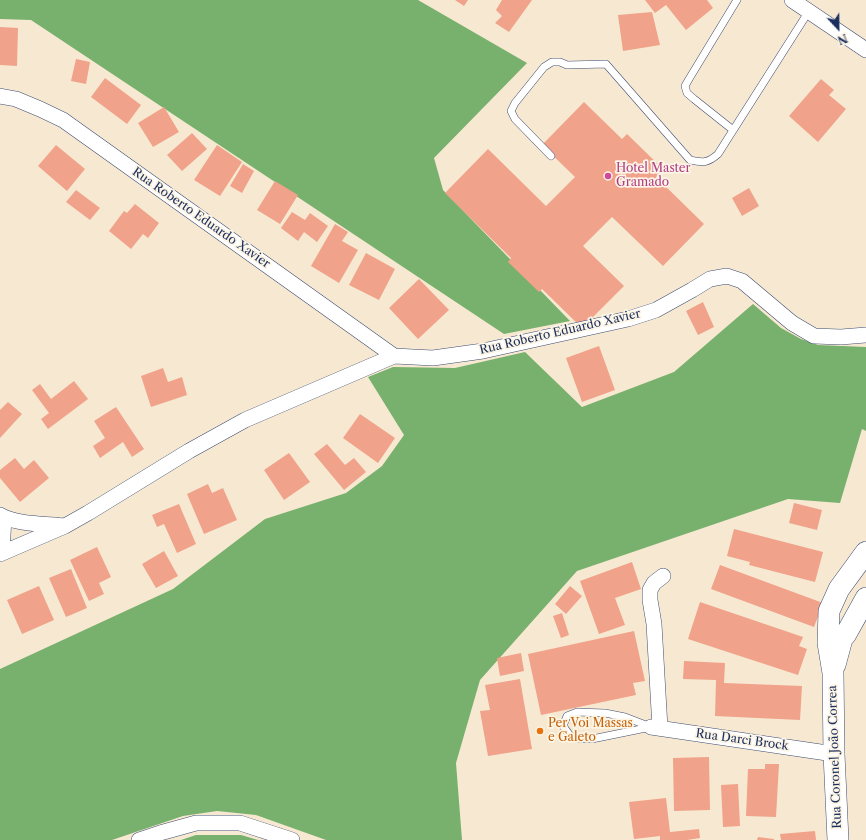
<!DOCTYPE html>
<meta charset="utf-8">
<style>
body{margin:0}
#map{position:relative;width:866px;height:840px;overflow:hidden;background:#f7e9d1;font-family:"Libre Caslon Text",serif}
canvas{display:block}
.north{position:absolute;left:818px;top:8px;width:40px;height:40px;-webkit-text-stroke:3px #fcf5e5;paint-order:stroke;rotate:158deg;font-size:11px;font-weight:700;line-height:16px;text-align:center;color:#1b2f5e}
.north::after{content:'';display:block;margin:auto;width:14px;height:18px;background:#1b2f5e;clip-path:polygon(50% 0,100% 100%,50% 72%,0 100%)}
</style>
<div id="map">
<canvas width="866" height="840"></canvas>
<div class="north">N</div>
</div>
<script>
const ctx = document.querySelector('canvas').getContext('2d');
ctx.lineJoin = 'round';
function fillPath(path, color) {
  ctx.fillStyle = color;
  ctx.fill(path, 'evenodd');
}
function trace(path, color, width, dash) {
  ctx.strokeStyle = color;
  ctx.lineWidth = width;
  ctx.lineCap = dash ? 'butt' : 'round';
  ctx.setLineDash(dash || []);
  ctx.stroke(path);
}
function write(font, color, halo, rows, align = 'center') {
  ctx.font = font + ' "Libre Caslon Text",serif';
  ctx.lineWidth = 3.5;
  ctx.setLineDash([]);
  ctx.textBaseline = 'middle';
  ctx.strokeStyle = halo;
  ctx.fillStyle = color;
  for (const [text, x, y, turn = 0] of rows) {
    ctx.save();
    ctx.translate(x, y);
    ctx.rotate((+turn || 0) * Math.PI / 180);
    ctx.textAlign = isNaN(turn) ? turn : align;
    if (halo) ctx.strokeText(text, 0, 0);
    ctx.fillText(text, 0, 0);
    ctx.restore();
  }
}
fillPath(new Path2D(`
 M0,0H418L527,63L434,158L443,190L570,321L504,334L31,20L0,19Z
 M753,304L781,328L801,339L818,345L866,347V431L862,429L840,503L788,499L577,571L480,680L456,763L462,840H326L256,815L217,811L183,816L112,840H0V669L173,589L265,519L346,493L382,466L404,435L368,377L393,367L455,368L525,352L582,407L674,372Z
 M196,835H241L258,840H181Z`), '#78b06d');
fillPath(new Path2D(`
 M455,0H468L464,6Z
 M502,0H532L509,32L495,23L502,16L496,10Z
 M645,0H707L713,8L686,30L666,5L655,13Z
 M652,12L660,45L623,51L618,15Z
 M0,27L18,28L17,66L0,65Z
 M76,59L90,62L86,84L71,81Z
 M105,78L141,105L127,124L91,97Z
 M821,79L834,90L829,95L846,109L818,142L789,116Z
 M584,102L622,139L627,134L663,169L656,177L704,224L663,266L612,217L583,246L624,286L582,328L542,289L539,292L508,262L511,258L445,193L488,149L546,206L575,177L542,145Z
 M164,107L179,132L153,147L138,123Z
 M192,133L207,149L182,171L167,155Z
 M56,145L85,169L67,191L38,166Z
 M217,145L242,162L220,196L194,180Z
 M243,164L254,171L242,193L230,186Z
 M275,181L298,195L280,224L257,210Z
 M749,188L759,206L742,216L732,198Z
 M76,190L100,208L90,220L66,202Z
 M135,204L159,223L148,238L143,234L131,249L109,231L124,211L127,213Z
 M292,212L305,220L310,213L328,226L317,242L304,232L298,241L281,228Z
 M335,224L348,232L342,241L358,250L339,283L311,266Z
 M366,253L395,269L379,300L349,285Z
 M419,279L449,310L418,339L389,308Z
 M703,302L714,327L698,335L686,311Z
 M599,346L615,390L582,402L566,358Z
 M163,368L168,382L182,377L187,395L151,407L141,376Z
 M74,381L88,399L48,429L41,419L49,413L32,390L40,384L51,399Z
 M8,402L22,414L0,438V410Z
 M116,407L144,449L132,457L123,442L100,458L93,446L105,438L94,421Z
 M360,414L395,438L378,463L343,438Z
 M327,444L345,465L354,458L366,472L344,490L314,454Z
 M289,453L310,482L284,500L264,470Z
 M15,458L24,469L34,460L49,478L20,502L0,478V470Z
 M208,484L212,493L223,488L237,520L204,534L187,494Z
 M794,503L822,510L817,530L789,523Z
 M179,504L196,544L177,553L164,524L157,527L152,515Z
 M734,529L823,552L815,582L749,565L750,562L727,556Z
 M97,547L111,577L99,583L104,594L89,601L70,560Z
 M164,551L178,576L156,588L142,564Z
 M632,562L641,589L615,598L625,625L599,634L580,581Z
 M720,565L823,603L814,627L711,589Z
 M71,569L87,608L66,617L49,578Z
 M39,586L54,620L22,634L7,600Z
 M570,586L582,596L566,614L555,604Z
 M700,602L803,637L799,646L807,649L798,675L688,639Z
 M562,613L569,635L561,638L553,616Z
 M634,631L645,681L633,683L636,695L541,715L528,654Z
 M521,653L524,671L500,676L497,658Z
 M684,661L725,663L724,683L802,686L800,720L715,716L716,680L683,679Z
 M520,679L532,749L488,756L480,711L490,710L485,685Z
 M709,757L710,810L674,811L673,758Z
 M765,764H779L776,817L746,816L748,769H765Z
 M738,784L740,826L723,827L721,785Z
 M666,798L670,832L699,829L700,838L687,840H660V836L634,839L629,802Z
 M815,831L816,840H781L780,834Z
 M758,837L774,839V840H757Z`), '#f0a28a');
const lane = new Path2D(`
 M733,130L694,99L687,93L685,86L689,79L737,0
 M551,156L515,119L511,111L515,103L544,67L552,62H560L567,65L606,64L690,160C703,163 708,163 718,154L809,11
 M577,712L605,713L625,717L651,727L592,739L572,738L563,726L567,716Z`);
const street = new Path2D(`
 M792,0L866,50
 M0,96L16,99L40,109L63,120L394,356
 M0,515C14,524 46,524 64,526
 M2,553L4,517
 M0,554L65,526L88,513L189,451L245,420L394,356L433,358L483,351L628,319L656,310L692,290L710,279L727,276L742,281L792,323L814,336L841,337L866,335
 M651,727L834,754
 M660,728L654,624L650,600V590L654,583L663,576
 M139,840L160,833L196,823H240L292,840`);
const secondary = new Path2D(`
 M835,665L842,639L846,634L866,598
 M838,840L834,754L833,673L828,643L829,611L839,589L866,552`);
trace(lane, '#3c4b6f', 8);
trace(street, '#3c4b6f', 16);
trace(secondary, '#3c4b6f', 22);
trace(lane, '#fff', 7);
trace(street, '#fff', 15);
trace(secondary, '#fff', 21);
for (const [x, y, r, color] of [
 [608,176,4,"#d1479c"],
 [540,731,4,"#e8710a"]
]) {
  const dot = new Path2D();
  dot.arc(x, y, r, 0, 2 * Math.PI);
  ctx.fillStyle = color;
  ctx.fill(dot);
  trace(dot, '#fcf5e5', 1.5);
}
write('12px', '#b23c85', '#fcf5e5', [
 ["Hotel Master",616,169],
 ["Gramado",616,183]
], 'left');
write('12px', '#1b2f5e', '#fcf5e5', [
 ["Rua Roberto Eduardo Xavier",201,218,35],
 ["Rua Roberto Eduardo Xavier",560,332,-13],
 ["Rua Darci Brock",742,740,8],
 ["Rua Coronel João Correa",835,757,-92]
]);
write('12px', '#c56008', '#fcf5e5', [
 ["Per Voi Massas",548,724],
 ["e Galeto",548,738]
], 'left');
</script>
